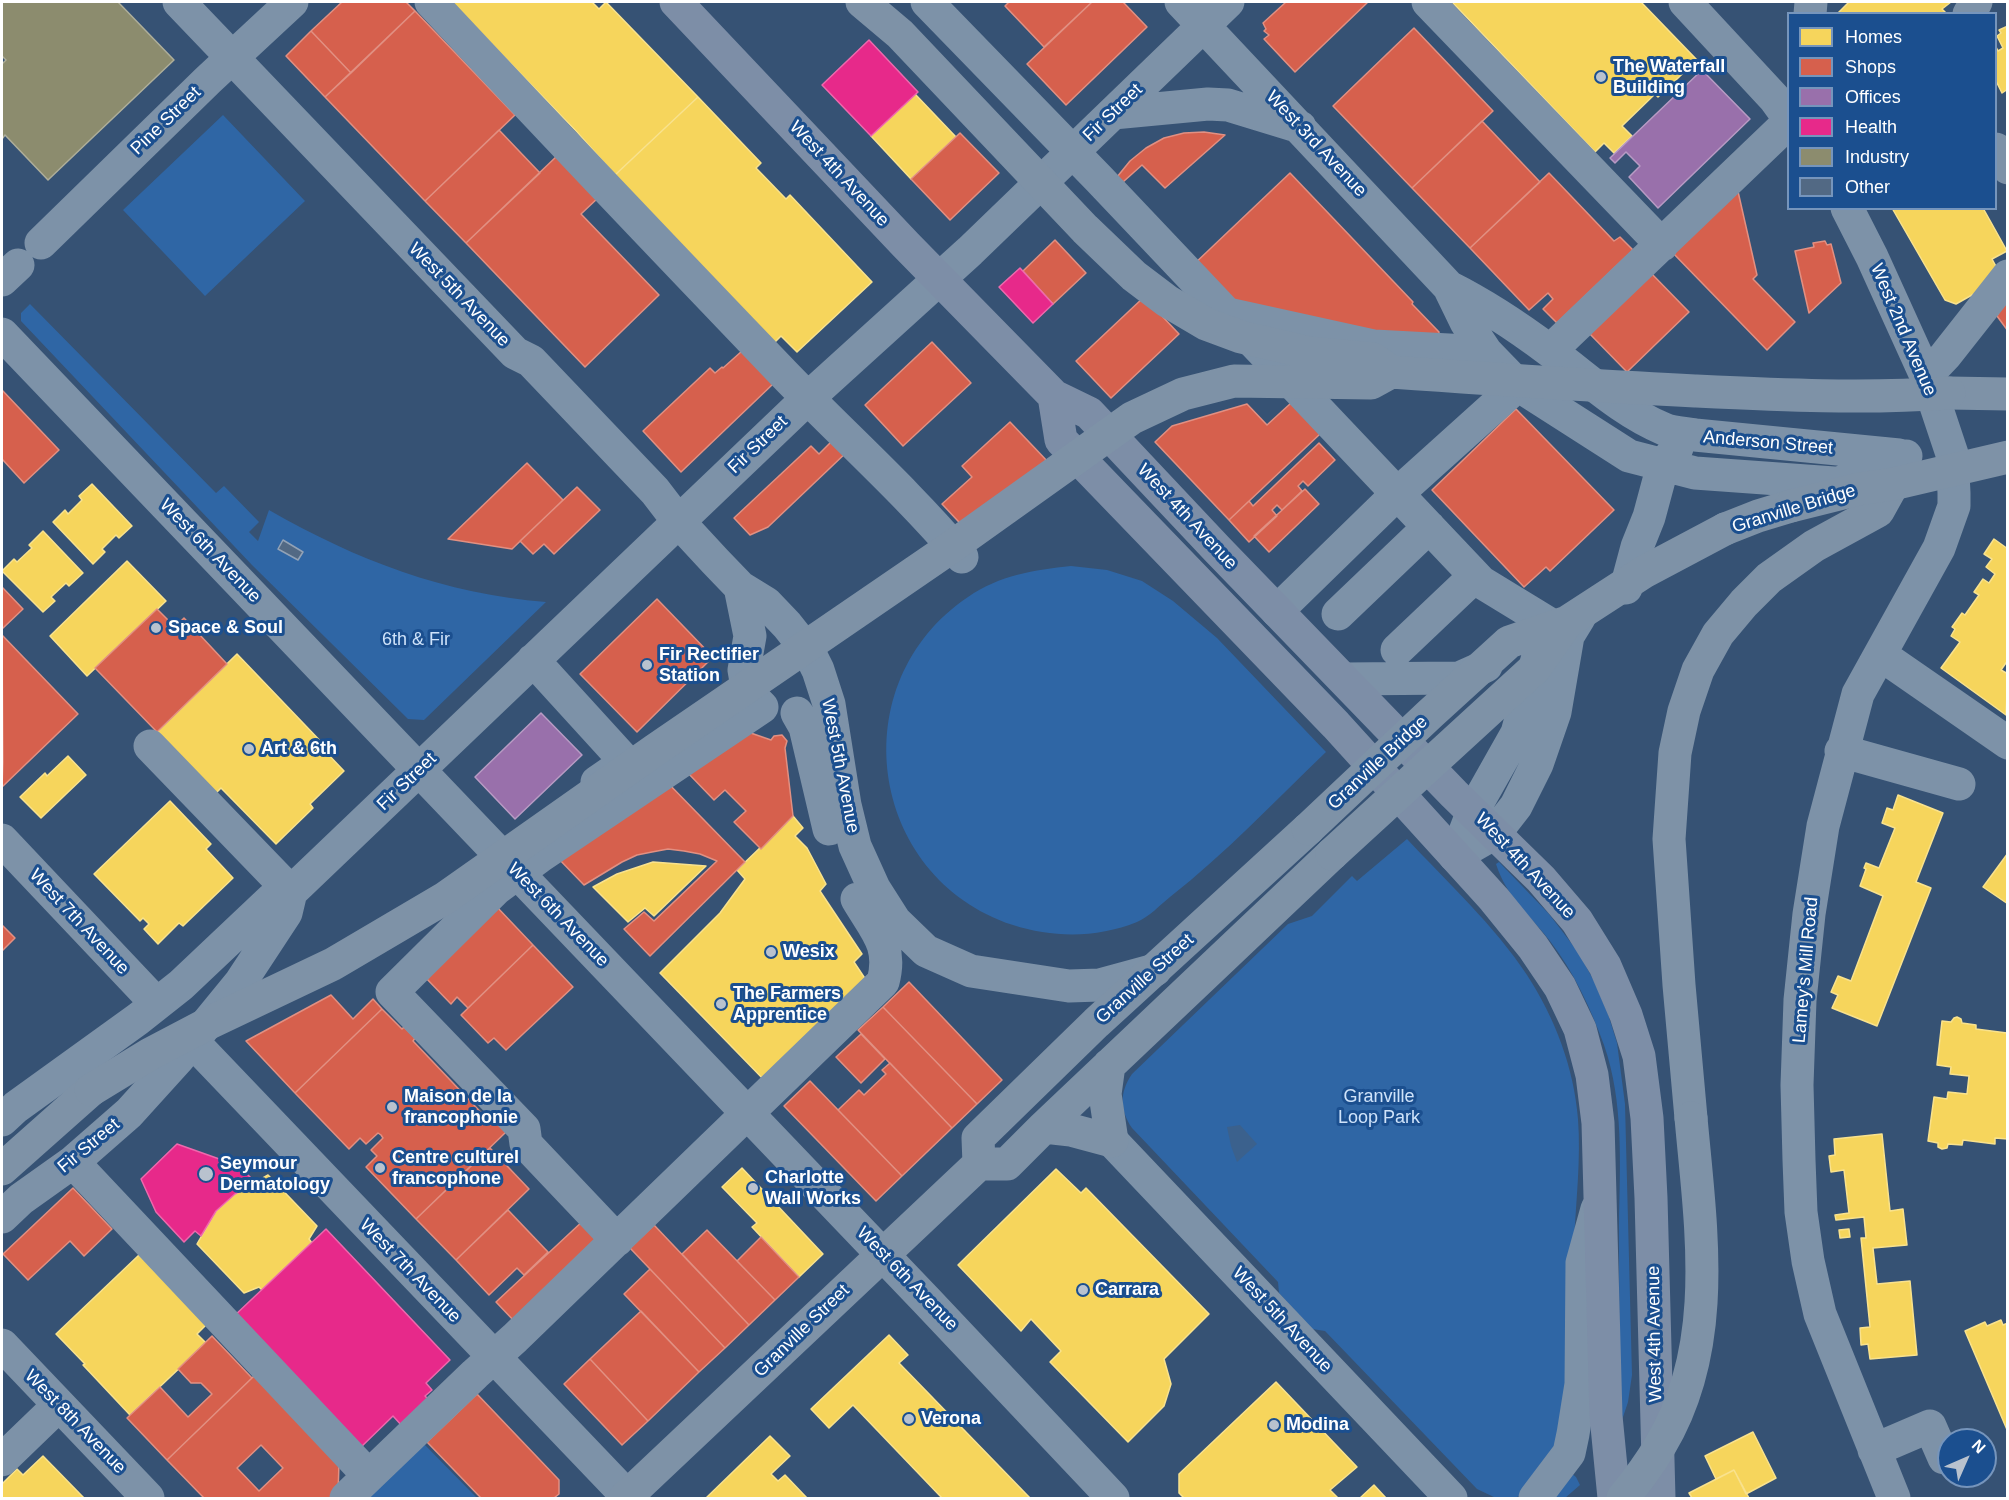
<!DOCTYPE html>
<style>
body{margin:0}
#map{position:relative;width:2009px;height:1500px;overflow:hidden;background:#365274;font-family:Helvetica,sans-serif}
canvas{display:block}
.frame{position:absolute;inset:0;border:3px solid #fff;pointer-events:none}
.legend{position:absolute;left:1787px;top:12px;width:210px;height:198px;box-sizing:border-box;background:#1b4f8f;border:2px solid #7695bc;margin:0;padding:8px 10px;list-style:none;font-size:18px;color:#fff}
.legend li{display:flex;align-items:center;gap:12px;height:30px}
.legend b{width:30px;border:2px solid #7695bc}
.north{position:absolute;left:1937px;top:1428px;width:60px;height:60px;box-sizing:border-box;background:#1b4f8f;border:2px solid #7695bc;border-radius:50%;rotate:45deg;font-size:16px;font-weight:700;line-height:24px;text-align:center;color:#fff}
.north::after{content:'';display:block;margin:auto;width:21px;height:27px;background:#b9c2ce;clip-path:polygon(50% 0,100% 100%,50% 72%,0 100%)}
</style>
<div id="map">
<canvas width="2009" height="1500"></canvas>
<div class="frame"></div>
<ul class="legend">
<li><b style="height:16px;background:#f6d55c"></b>Homes</li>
<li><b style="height:16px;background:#d6604d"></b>Shops</li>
<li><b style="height:16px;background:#9970ab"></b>Offices</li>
<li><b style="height:16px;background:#e7298a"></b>Health</li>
<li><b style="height:16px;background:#8c8c6e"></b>Industry</li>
<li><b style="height:16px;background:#526984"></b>Other</li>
</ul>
<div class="north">N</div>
</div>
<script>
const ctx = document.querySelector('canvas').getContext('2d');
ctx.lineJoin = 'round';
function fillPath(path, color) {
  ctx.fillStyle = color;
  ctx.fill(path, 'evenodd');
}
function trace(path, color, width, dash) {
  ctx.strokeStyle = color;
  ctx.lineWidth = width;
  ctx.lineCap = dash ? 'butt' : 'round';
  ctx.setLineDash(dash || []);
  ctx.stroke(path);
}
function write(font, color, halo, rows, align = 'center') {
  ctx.font = font + ' Helvetica,sans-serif';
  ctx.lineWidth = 6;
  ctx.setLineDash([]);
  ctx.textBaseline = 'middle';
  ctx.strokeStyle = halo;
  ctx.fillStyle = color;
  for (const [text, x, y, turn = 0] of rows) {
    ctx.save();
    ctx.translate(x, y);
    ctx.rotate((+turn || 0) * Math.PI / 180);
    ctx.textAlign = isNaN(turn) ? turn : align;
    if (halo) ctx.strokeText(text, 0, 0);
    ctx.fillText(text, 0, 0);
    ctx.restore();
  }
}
fillPath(new Path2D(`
 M223,115L305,201L205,296L123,210Z
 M30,304L216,493L224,486L259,522L249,532L258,541L269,510C356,560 445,594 546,602L424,720L408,719L252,565L21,321V313Z
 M1071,566L1107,570L1142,581L1173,601L1217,638L1326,752C1275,801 1225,854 1170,897C1160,905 1149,917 1137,922C1098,938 1053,938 1013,925C867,877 841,682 968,597C1000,575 1034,570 1071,566Z
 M1407,839C1448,883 1494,925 1527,975C1555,1018 1574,1068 1578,1119C1581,1159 1576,1201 1574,1242C1572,1298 1569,1354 1566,1409L1558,1445L1527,1491L1517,1497L1496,1498L1477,1489L1325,1331L1312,1329L1279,1293L1278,1282L1132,1128C1120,1110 1119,1093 1132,1074L1288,924L1312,916L1352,876L1357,881Z
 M1499,862L1549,914L1578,952L1594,981L1608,1014L1617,1043L1625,1104L1632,1375L1628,1402L1622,1420C1619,1355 1619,1290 1619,1225C1620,1166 1624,1102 1604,1045C1591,1009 1574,972 1550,941C1529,914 1507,898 1496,864Z
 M424,1444L477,1498H367Z
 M1570,1472L1576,1477L1580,1485L1565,1498H1553Z`), '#2f66a5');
fillPath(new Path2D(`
 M1240,1125L1257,1144L1237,1162L1231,1146L1227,1127Z`), '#3b618d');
const homes = new Path2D(`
 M451,2H592L599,9L606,2L698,97L615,175L577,132Z
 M1452,2H1641L1697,60L1658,97L1655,94L1622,126L1632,136L1614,153L1604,143L1595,152Z
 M1849,2H1951L1942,9L1947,14H1837Z
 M2008,26V89L2002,93L1996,81V47L1998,51L2003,48L1997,36L2001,33L1999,30Z
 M915,94L956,137L911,179L871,136Z
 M698,97L761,163L756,168L786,199L790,195L872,282L797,352L781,336L774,343L615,175Z
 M1892,208H1983L2007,251L1992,259L1998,270L1988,286L1956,304L1945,300Z
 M92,484L132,526L119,538L116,535L102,549L105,552L93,564L53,522L65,510L68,514L82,500L79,496Z
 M43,531L83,573L69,586L66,583L51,597L55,601L43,612L2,571L14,559L17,562L32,548L29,545Z
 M1994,539L2008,549V660L2001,670L2008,674L2006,715L1941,668L1960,642L1951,636L1955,629L1952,627L1962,613L1965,615L1979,595L1974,592L1983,579L1989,583L1995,574L1986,567L1992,559L1984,554Z
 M127,561L166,601L87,676L50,636Z
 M237,654L327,748L324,750L344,771L310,804L313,808L276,844L221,788L216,793L157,732Z
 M68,756L86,775L41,818L20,797L45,773L47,776Z
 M1898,795L1943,813L1916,882L1931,888L1877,1026L1832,1008L1838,995L1831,992L1838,976L1851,981L1883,896L1860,886L1866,869L1864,868L1866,863L1879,868L1895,828L1882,823L1887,808L1893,810Z
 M170,801L211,844L206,849L233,878L183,926L179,923L158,944L144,929L149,924L143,918L140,921L94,874Z
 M793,816L803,828L795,836L807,848L826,884L820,891L862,954L854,962L866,980L769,1085L660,973L720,913L745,879L737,870Z
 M2008,853V904L1983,887Z
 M653,862L706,866L654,916L645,908L628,922L593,887L617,874Z
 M1957,1017L1961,1019L1962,1023L1976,1025V1029L2007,1033L2008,1139L1995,1138V1144L1963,1140L1962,1145L1948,1144L1947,1148L1942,1149L1938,1147V1143L1928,1141L1934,1097L1947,1099L1948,1092L1967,1094L1969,1076L1950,1074L1951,1067L1937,1065L1942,1021L1951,1022L1954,1018Z
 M1882,1134L1890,1211L1903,1209L1907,1245L1873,1248L1877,1284L1910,1281L1917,1355L1870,1359L1868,1344L1861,1345L1860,1328L1870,1327L1861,1238H1866L1864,1217L1836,1220L1835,1215L1849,1213L1844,1170L1831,1172L1829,1156L1835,1155L1834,1139Z
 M742,1168L823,1254L799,1277L752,1227L757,1223L722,1187Z
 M1056,1169L1081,1193L1086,1188L1209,1314L1164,1359L1171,1384L1164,1406L1128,1442L1050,1362L1061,1351L1031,1319L1021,1331L958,1265Z
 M268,1175L317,1226L309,1239L312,1243L262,1290L259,1287L244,1293L197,1244L216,1211L235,1194Z
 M1849,1229L1850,1237L1840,1238L1839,1230Z
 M139,1255L206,1325L197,1334L206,1343L130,1415L83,1365L85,1364L56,1334Z
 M2001,1320L2003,1325L2008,1323V1432L1965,1331L1985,1322L1987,1326Z
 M889,1335L908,1355L899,1363L1030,1498H942L853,1405L829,1428L811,1409Z
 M1276,1382L1357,1467L1330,1490L1338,1498H1184L1179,1493V1474Z
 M1753,1432L1776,1478L1746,1494L1734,1470L1716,1479L1705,1456Z
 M770,1436L790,1456L771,1474L778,1481L785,1475L807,1498H706Z
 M43,1456L84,1498H2V1484L17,1469L23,1475Z
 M1734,1470L1749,1498H1692L1689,1493Z
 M1374,1485L1386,1498H1360Z`);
fillPath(homes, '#f6d55c');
trace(homes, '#f9e28d', 1.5);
const shops = new Path2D(`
 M342,2H406L415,11L351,73L311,31Z
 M1009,2H1092L1044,47L1005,6Z
 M1092,2H1123L1147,27L1066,105L1027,64Z
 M1286,2H1368L1295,72L1264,39L1269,35L1264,31L1266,29L1263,23Z
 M415,11L515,115L425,201L325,97Z
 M1414,28L1493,111L1412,188L1333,106Z
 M311,31L351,73L325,97L286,56Z
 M1482,121L1540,182L1470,248L1412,188Z
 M499,130L540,173L466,243L425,201Z
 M1204,132L1225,135L1165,188L1142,165L1123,182L1117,177L1130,161L1146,148L1164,138L1184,133Z
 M960,133L999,173L950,220L911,179Z
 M558,155L599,197L581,214L659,295L585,367L466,243Z
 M1290,173L1413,302L1412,304L1439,332L1438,344L1228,306L1191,267Z
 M1549,173L1614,241L1620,237L1633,250L1557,323L1543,309L1553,299L1548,293L1529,310L1470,248Z
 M1737,187L1757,275L1753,279L1795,322L1767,350L1671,251Z
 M1055,240L1086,273L1053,304L1023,271Z
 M1825,241L1827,245L1831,244L1841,283L1809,313L1795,251L1814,247L1813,243Z
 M1649,271L1689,312L1627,372L1587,331Z
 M2008,294V331L1997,316Z
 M1144,297L1179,334L1111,398L1076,361Z
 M932,342L971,383L903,446L865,405Z
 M742,351L773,384L681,472L643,431L710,368L715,373L722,367L723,368Z
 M2,390L59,450L24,483L2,459Z
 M1291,403L1320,434L1229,520L1155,442L1172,426L1247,404L1267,425Z
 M1516,409L1614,510L1550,571L1546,567L1524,587L1432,490Z
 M1010,422L1049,463L972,536L942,504L972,477L962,466Z
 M837,436L850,449L768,527L750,535L734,518L811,446L819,454Z
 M1319,443L1335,460L1308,486L1303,481L1298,486L1302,491L1282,510L1277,505L1272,510L1277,516L1249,542L1229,520L1249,501L1253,506Z
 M527,463L563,500L512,549L448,539Z
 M577,487L600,510L554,554L544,544L533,554L520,541Z
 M1305,489L1319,504L1269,552L1254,536Z
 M2,587L23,609L2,629Z
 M657,599L713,657L637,732L580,674Z
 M157,609L175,627L184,618L227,664L157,732L95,668Z
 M2,635L78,714L2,787L3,762Z
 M745,731L771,740L774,736L782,735L787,741L785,748L793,816L761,849L734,822L746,811L725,790L714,800L686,771Z
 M663,778L745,862L650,956L624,929L644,912L654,921L717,861L700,854L684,851L668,849L652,852L637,855L622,862L584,885L555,855Z
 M496,906L533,945L468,1008L457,997L451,1004L423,975Z
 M2,925L15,938L2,951Z
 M533,945L573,987L506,1050L494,1038L488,1043L461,1015Z
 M909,982L1002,1080L977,1104L883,1007Z
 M331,995L353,1019L373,999L382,1009L295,1093L246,1041Z
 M883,1007L977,1104L952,1128L858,1030Z
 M382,1009L402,1029L404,1027L415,1038L413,1041L492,1124L494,1121L506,1132L416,1219L366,1167L377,1156L371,1150L383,1138L381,1135L378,1133L366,1144L360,1138L349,1149L295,1093Z
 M861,1034L885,1059L861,1083L836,1057Z
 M890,1063L952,1128L902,1176L838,1110L859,1090L864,1095L886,1074L882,1070Z
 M810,1081L902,1176L876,1201L784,1106Z
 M490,1148L529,1189L456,1260L416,1219Z
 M73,1188L112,1229L84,1256L70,1241L28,1280L3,1254Z
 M508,1210L548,1252L524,1275L517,1268L489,1295L456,1260Z
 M585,1219L598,1246L516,1323L496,1302Z
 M654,1225L749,1325L725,1348L630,1248Z
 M707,1230L775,1300L749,1325L682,1254Z
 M761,1237L799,1277L775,1300L737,1261Z
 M650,1269L725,1348L699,1372L624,1294Z
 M641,1311L699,1372L648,1421L590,1359Z
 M212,1336L252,1378L167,1460L127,1418L160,1387L188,1417L212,1394L201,1383H191L178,1369Z
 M590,1359L648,1421L622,1445L564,1384Z
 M254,1376L339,1463L338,1494L333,1498H204L167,1460ZM261,1445L283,1468L259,1491L237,1468Z
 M477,1394L559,1480V1494L554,1498H481L427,1442Z`);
fillPath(shops, '#d6604d');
trace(shops, '#e29082', 1.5);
const offices = new Path2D(`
 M1702,70L1750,119L1658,208L1629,177L1640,166L1626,152L1615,163L1610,158Z
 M541,713L582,755L515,819L475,777Z`);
fillPath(offices, '#9970ab');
trace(offices, '#b89bc4', 1.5);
const health = new Path2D(`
 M869,40L918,92L871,136L822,85Z
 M1020,268L1053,304L1033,323L999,287Z
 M177,1144L239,1166L251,1178L247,1182L250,1185L235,1194L216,1211L201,1236L195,1231L184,1242L156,1212L141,1179Z
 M326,1229L450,1360L426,1383L432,1390L425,1396L430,1401L403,1427L393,1416L359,1449L233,1317Z`);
fillPath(health, '#e7298a');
trace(health, '#ee69ad', 1.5);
const industry = new Path2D(`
 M2,2H118L174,60L48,180L5,135L2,139V64L6,60L2,56Z`);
fillPath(industry, '#8c8c6e');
trace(industry, '#aeae9a', 1.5);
const building = new Path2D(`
 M283,540L303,552L298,560L278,549Z`);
fillPath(building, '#526984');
trace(building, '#92a2b6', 1.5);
trace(new Path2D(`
 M179,2L515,353L531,361L655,491L678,521L715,561L740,587L766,603L787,625L810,654L818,670L829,704L845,805L855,846L874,888L895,921L926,951L971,971L1069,986L1100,985L1155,970
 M431,2C548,127 666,251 785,375C844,436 907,492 962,557
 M927,2L1099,179L1481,582L1558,629
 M1181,2L1449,287L1466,322L1486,352L1518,385L1629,456L1695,473L1834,483
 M1428,2L1662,245
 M1685,2L1775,99L1788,117
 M1810,14L1811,2
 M1969,14L1976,2
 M1113,113L1208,104L1228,105L1300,127
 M1996,149L2008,168
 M1847,208L1872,257L1926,376L1952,454L1954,493V506L1939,548L1858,694L1823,826L1809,914L1800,1000L1797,1085L1799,1160L1801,1212L1808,1261L1820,1314L1894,1498
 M41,243L208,80L292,2
 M2,280L18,265
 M1449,287C1485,305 1518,327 1550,351C1587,378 1621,411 1664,429C1673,433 1685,433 1695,435L1899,455
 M1224,313L1374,346L1486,352
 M2,334L925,1299L1113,1498
 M1550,351L1788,123
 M1926,376L1945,356L2008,276
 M1824,489L1906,456
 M740,587L750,636L744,670L748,693L762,707
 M1626,588L1637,547L1649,517L1663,465L1677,448
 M1277,611L1397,494L1518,385
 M1338,614L1429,527
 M1397,650L1475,576
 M1881,655L2008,743
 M533,660L626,762L597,782
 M1344,679L1459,678L1486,666
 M797,713L805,727L829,829
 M150,746L291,892
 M1841,751L1959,784
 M1463,837L1473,811L1517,733L1538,656
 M2,840L157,1004
 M1455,856L1495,833L1516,806L1537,764L1555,712L1568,636L1579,618
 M193,1042L629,1498
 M2,1120L16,1107L138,1019L181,985L272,899L291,892L808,398L970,251L1228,2
 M1112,1141L1451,1498
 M73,1162L369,1476
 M2,1217L21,1199L73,1162L129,1113L177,1060L240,983L286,913L291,892
 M617,1240L526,1144L524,1129L392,992L496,889L542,855L762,707
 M2,1345L148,1498
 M1874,1450L1930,1426L1944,1458
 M2,1460L59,1405
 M346,1498L475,1374L515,1338L883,982C893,945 875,930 857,899
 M1535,1498L1569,1453L1573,1434L1581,1384L1582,1263L1597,1209`), '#7d92a8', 33);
trace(new Path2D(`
 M676,2L906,245L1054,396L1089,413L1217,549L1454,794L1541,879L1577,921L1605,966L1626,1015L1639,1056L1647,1118L1651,1198L1659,1498
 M1054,396L1061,440L1336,725L1494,899L1533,947L1560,987L1580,1029L1592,1075L1598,1123L1606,1416L1614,1498`), '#7d8ea7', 33);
trace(new Path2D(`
 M1949,393L2008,394
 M1725,529L1758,516L1791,506
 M1691,1118L1679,985L1669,839L1675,753L1684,711L1698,670L1718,634L1744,603L1769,578L1814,546L1878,511L1893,484
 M1044,1127L1071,1130L1112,1141L1105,1094L1109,1065
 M979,1164L978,1138L1096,1023L1308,829
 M2,1169L91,1090
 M625,1498L979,1164H1007L1044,1127L1332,854`), '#7e92a7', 33);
trace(new Path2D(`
 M862,2L900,34L1085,229L1134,276L1167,301L1206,324L1241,337L1310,353L1373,359L1391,372C1492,379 1594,386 1695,391C1780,395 1864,399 1949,393
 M1791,506L1859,489L1893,484L2008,457
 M1308,829L1430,714L1509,642L1567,622L1644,572L1725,529
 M1332,854L1535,668L1567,622
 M91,1090L150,1054L209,1023L333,964L445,898L655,750L950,548L1132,418L1183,394L1234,381L1371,383L1391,372
 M1623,1498C1636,1482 1649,1465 1660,1446C1720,1346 1701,1229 1691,1118`), '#7e92a7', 33);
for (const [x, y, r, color] of [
 [1601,77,6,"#b9c2ce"],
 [156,628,6,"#b9c2ce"],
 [647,665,6,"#b9c2ce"],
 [249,749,6,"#b9c2ce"],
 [771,952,6,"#b9c2ce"],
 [721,1004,6,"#b9c2ce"],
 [392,1107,6,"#b9c2ce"],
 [380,1168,6,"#b9c2ce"],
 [206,1174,8,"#b9c2ce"],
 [753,1188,6,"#b9c2ce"],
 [1083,1290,6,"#b9c2ce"],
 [909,1419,6,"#b9c2ce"],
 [1274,1425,6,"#b9c2ce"]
]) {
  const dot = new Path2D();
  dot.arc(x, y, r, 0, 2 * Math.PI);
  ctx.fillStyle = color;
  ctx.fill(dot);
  trace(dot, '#1b4f8f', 2);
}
write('bold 18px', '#fff', '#1b4f8f', [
 ["The Waterfall",1613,67],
 ["Building",1613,88],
 ["Space & Soul",168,628],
 ["Fir Rectifier",659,655],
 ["Station",659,676],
 ["Art & 6th",261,749],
 ["Wesix",783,952],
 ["The Farmers",733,994],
 ["Apprentice",733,1015],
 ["Maison de la",404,1097],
 ["francophonie",404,1118],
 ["Centre culturel",392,1158],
 ["francophone",392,1179],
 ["Seymour",220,1164],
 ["Dermatology",220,1185],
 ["Charlotte",765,1178],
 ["Wall Works",765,1199],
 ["Carrara",1095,1290],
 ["Verona",921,1419],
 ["Modina",1286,1425]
], 'left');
write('18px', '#fff', '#1b4f8f', [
 ["Fir Street",1113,113,-44],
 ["Pine Street",166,121,-44],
 ["West 3rd Avenue",1316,144,47],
 ["West 4th Avenue",839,174,47],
 ["West 5th Avenue",459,295,46],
 ["West 2nd Avenue",1903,330,67],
 ["Anderson Street",1768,443,5],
 ["Fir Street",758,445,-44],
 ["Granville Bridge",1794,509,-17],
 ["West 4th Avenue",1187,517,47],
 ["West 6th Avenue",210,551,46],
 ["Granville Bridge",1378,763,-43],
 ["West 5th Avenue",840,766,79],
 ["Fir Street",407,782,-44],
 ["West 4th Avenue",1525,866,47],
 ["West 6th Avenue",558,915,46],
 ["West 7th Avenue",79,922,47],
 ["Lamey's Mill Road",1806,970,-85],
 ["Granville Street",1145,979,-42],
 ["Fir Street",89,1146,-40],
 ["West 7th Avenue",410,1271,46],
 ["West 6th Avenue",907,1279,46],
 ["West 5th Avenue",1282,1320,47],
 ["Granville Street",802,1331,-44],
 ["West 4th Avenue",1655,1334,-91],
 ["West 8th Avenue",75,1422,46]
]);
write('18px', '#cfe3fa', '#1b4f8f', [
 ["6th & Fir",416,640],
 ["Granville",1379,1097],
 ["Loop Park",1379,1118]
]);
</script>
